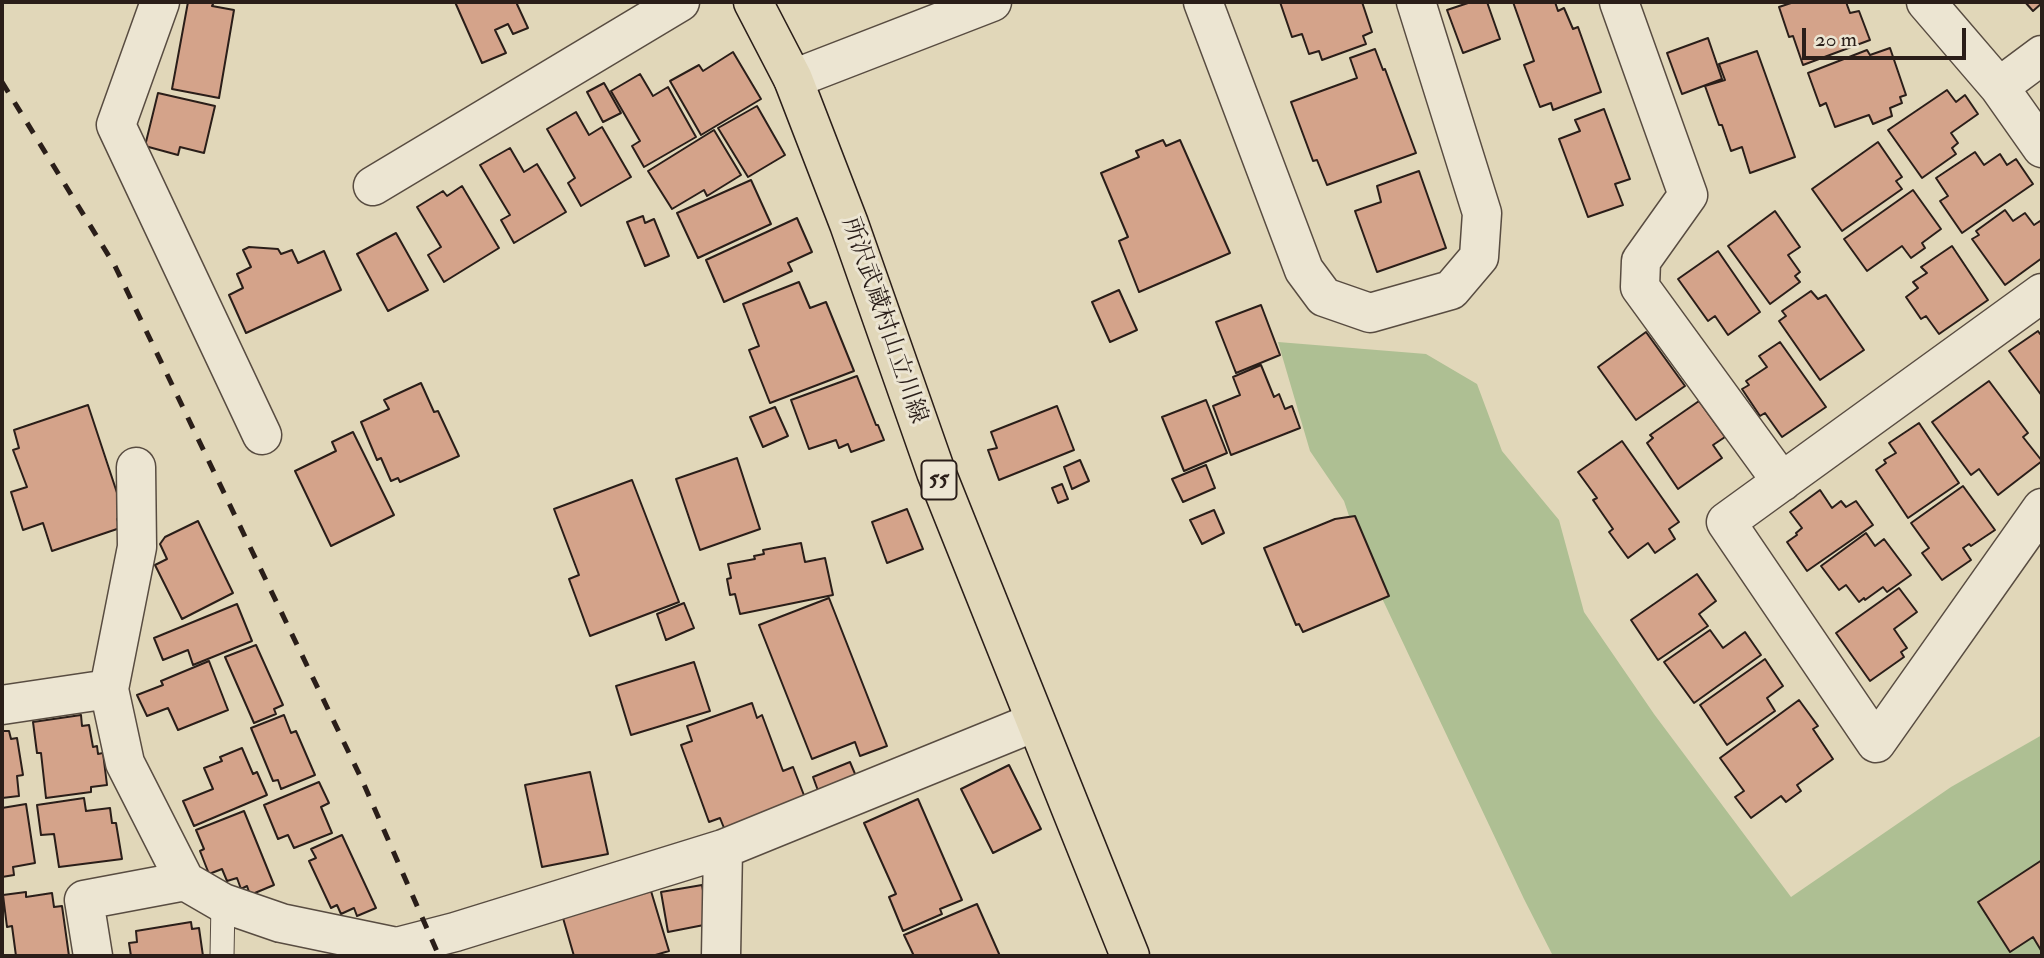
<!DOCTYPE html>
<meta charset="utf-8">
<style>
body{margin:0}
#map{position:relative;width:2044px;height:958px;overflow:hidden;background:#e1d7b9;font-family:"IM FELL Double Pica",serif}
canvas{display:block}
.frame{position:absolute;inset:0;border:4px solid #2a1e19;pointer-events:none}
.scale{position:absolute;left:1802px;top:28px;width:164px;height:32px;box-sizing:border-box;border:4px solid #2a1e19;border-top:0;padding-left:9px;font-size:21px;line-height:24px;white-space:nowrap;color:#2a1e19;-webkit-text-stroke:5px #ece5d2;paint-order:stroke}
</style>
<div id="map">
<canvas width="2044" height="958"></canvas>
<div class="frame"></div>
<div class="scale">20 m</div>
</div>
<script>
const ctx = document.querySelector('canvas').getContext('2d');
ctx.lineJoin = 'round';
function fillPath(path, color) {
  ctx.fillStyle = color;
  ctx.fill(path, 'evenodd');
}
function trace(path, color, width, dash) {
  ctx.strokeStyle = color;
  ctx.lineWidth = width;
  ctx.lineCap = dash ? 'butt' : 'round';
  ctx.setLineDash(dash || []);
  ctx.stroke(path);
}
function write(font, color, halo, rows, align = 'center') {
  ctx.font = font + ' "IM FELL Double Pica","Noto Serif JP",serif';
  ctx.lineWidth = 6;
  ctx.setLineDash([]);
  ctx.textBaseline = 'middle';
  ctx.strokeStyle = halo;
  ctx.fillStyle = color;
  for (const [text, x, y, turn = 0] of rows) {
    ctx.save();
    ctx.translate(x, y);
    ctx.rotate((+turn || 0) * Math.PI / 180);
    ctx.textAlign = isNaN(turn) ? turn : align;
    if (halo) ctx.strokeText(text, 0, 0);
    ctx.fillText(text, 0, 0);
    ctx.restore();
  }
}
fillPath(new Path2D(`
 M1278,342L1426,354L1477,384L1502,451L1559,520L1584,612L1654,714L1791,897L1951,787L2042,735V956H1553L1524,899L1363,558L1344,501L1310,451Z`), '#aebf93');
const building = new Path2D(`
 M188,2H214L212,6L234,10L219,98L172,89Z
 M455,2H516L528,28L513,34L508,24L495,30L506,53L482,63Z
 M1280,2H1362L1372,32L1363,36L1366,44L1322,60L1319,51L1309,54L1302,34L1292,37Z
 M1471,2H1487L1500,39L1463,53L1447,10Z
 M1513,2H1555L1558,11L1564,8L1573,29L1578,27L1601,92L1553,110L1551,103L1540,107L1524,65L1534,61Z
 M1794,2H1846L1850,13L1859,11L1870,40L1803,65L1793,36L1789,37L1779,7Z
 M2025,2H2042V3L2033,11Z
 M1708,38L1722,79L1682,94L1667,53Z
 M1890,48L1906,95L1900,97L1902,103L1890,108L1892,116L1873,124L1869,115L1835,127L1826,103L1820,106L1808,73L1867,50L1870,55Z
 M1375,49L1383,70L1385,69L1416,153L1327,185L1317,160L1313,161L1291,102L1357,78L1350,58Z
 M1757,51L1795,157L1750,173L1742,147L1731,151L1722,125H1719L1705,86L1725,80L1719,64Z
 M733,52L761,99L701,135L670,81L699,65L703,71Z
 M640,74L653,96L668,87L696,137L644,167L632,146L640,141L611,91Z
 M604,83L621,113L603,122L587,92Z
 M1947,90L1956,102L1965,95L1978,114L1951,133L1958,143L1952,148L1956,154L1922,178L1888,130Z
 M158,93L215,106L204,153L180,147L178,155L145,146Z
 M757,106L785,155L748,177L718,128Z
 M1604,109L1630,179L1615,184L1623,205L1588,217L1559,139L1580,131L1575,120Z
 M576,112L589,135L602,127L631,177L581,206L568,183L575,178L547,129Z
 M714,130L741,175L707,196L704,190L672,209L648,171Z
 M1163,140L1166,146L1180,140L1230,253L1139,292L1119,241L1128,237L1101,173L1139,157L1136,151Z
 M1878,142L1902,177L1896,181L1902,189L1842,231L1812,189Z
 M510,148L524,172L537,164L566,212L514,243L501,220L510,215L480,165Z
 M1975,152L1984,165L2000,154L2007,165L2016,159L2033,184L1962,233L1940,201L1948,196L1936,178Z
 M1419,171L1446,248L1377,272L1355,211L1381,202L1377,186Z
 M751,180L771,224L698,258L677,213Z
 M462,186L499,248L444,282L428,255L441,247L417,207L443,191L447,196Z
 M1913,190L1941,229L1922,243L1925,248L1911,258L1902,246L1867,271L1844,239Z
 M2005,210L2013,221L2025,213L2034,225L2040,221L2042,224V258L2005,285L1972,239L1979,235L1976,231Z
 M1775,211L1800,247L1788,255L1800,272L1795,276L1800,282L1770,304L1728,246Z
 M643,216L645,223L654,219L669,256L645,266L627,222Z
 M797,218L812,252L788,263L792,271L724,302L706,260Z
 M396,233L428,290L388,311L357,254Z
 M1952,246L1988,300L1939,334L1926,316L1921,319L1906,297L1918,288L1913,282L1927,273L1921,267Z
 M249,247L278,249L281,254L292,250L298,263L324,251L341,290L246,333L229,295L243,288L237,274L251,267L243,250Z
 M1718,251L1760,312L1728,335L1715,316L1708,321L1678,279Z
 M799,282L810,308L826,302L854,371L770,403L749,350L759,346L743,304Z
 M1119,290L1137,330L1110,342L1092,302Z
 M1811,291L1818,299L1826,295L1864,350L1820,380L1779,321L1786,316L1782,311Z
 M1261,305L1280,355L1236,373L1216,322Z
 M2038,331L2040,334L2042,333V396L2009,351Z
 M1646,332L1685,386L1636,420L1598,367Z
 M1780,342L1826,407L1782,437L1765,413L1760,416L1742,389L1749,385L1746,381L1767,367L1759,356Z
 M1261,365L1274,397L1279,394L1285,409L1292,406L1300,428L1231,455L1213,406L1240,395L1233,377Z
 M857,376L876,425H878L884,440L851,452L848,444L839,448L836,440L809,449L791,400Z
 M1989,381L2028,433L2023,437L2042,461L1998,495L1979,469L1971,475L1932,422Z
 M421,383L434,412L438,411L459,456L400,482L398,478L391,481L381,458L377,460L361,422L389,409L384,400Z
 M1206,400L1227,453L1184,471L1162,417Z
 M1699,401L1725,437L1713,445L1722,458L1678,489L1647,443L1653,438L1650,435Z
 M88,405L125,517L117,519L120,528L52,551L43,523L23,530L11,492L27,487L13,450L19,448L14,430Z
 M1057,406L1074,450L999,480L988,450L997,448L991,432Z
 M775,407L788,436L763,447L750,417Z
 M1919,423L1959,483L1908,518L1876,470L1886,463L1884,460L1896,453L1889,443Z
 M353,432L394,515L331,546L295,471L336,451L332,442Z
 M1622,441L1679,522L1669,529L1675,539L1655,553L1648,543L1628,558L1609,532L1613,529L1593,500L1597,498L1578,472Z
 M737,458L760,529L700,550L676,479Z
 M1080,460L1089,481L1072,489L1064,467Z
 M1206,465L1215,488L1183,502L1172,479Z
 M632,480L679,602L590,636L569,579L579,575L554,509Z
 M1062,484L1068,499L1058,503L1052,488Z
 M1963,486L1995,530L1971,546L1969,544L1963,548L1971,560L1942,580L1922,553L1929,548L1911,523Z
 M1820,490L1832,508L1841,501L1846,507L1856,501L1873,525L1807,571L1787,542L1797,535L1796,533L1802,528L1790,512Z
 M907,509L923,549L887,563L872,522Z
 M1214,510L1224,533L1202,544L1190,520Z
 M1355,516L1389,596L1303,632L1299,624L1296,625L1264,548L1335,519Z
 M198,521L233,593L182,619L155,565L167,559L160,544L165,537Z
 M1866,533L1875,546L1884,539L1911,575L1887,592L1883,587L1865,600L1864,598L1859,602L1846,585L1839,590L1821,566Z
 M801,543L805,562L825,558L833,595L740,614L735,594L730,595L727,579L731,578L728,564L755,559L754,556L764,554L763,550Z
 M1697,574L1716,601L1699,614L1708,626L1658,660L1631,620Z
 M1899,588L1917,612L1894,629L1907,648L1901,652L1904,657L1870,681L1836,633Z
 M829,598L887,746L860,756L855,742L812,759L759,625Z
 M684,603L694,628L666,640L657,614Z
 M237,604L252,641L193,665L188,650L163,660L154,638Z
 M1710,630L1723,648L1745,632L1761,655L1694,703L1664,662Z
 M256,645L283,705L274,709L276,714L254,723L225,657Z
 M1765,659L1783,686L1767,698L1775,711L1727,745L1700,705Z
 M209,661L228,710L178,730L168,708L147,716L137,695L163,685L161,681Z
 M694,662L710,711L631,735L616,686Z
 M1799,700L1818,726L1813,729L1833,759L1797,785L1801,791L1786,802L1781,796L1751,818L1735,797L1744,791L1720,758Z
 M752,703L757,718L762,715L783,771L793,767L807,803L726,833L720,818L709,822L681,745L692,741L687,726Z
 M81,715L82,726L89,725L93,747L97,746L98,754L103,753L107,785L91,787V792L46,798L41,753H37L33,722Z
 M284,715L291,733L296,731L315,775L281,789L278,780L273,781L251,728Z
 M2,731H9L11,739L17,738L23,775L17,776L19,796L2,798Z
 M242,748L253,774L257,772L267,795L194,826L183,801L213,789L204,768L222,761L220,757Z
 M850,762L858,781L820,796L813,777Z
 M1009,765L1041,829L993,853L961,789Z
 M590,772L608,854L542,867L525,785Z
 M319,782L329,803L321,807L332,833L294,848L288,835L278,839L264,805Z
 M84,798L86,811L110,808L112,823H116L122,859L59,867L54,834L41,835L37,805Z
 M918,799L962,900L940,909L942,914L903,931L889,897L896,894L864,823Z
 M26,804L35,863L13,867L14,875L2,877V808Z
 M244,811L274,885L250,895L247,886L241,889L237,878L227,881L222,869L209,874L200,851L204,849L196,830Z
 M342,835L376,908L357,916L354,908L341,914L337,905L331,908L309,861L316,858L311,849Z
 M2042,860V952L2033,937L2010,952L1978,902Z
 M702,885L709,924L668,932L661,892Z
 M651,891L669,951L652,956H574L563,918Z
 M26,892V897L52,893L54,907L62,906L69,956H16L12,926L7,927L3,895Z
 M977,904L1000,956H914L904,935Z
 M191,922L192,929L199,928L203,956H131L129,943L137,942L136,931Z`);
fillPath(building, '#d4a38a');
trace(building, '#2a1e19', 2);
const service = new Path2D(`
 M222,956L223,903`);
const minor = new Path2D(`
 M160,2L116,125L262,435
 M1203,2L1304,270L1324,297L1370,313L1451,290L1479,257L1482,213L1416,2
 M1619,2L1688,195L1641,261L1640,287L1782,482
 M1926,2L1999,87L2042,148
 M793,79L992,2
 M1999,87L2042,55
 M373,186L680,2
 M2042,293L1726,522L1876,743L2042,508
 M136,467L137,547L109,689L125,763L185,881L223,903L281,923L397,947L455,932L723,849L1035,722
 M2,705L109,689
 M93,956L84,900L185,881
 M721,956L723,849`);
const primary = new Path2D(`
 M753,2L793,79L849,224L936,472L1130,956`);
trace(service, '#584c41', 25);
trace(minor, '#584c41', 41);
trace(primary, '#2a1e19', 41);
trace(service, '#ece5d2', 23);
trace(minor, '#ece5d2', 38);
trace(primary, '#e1d7b9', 38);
trace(new Path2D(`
 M2,82L115,266L362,780L439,956`), '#2a1e19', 5, [12, 12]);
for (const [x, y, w] of [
 [939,480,35]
]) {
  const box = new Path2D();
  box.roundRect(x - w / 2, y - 19.5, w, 39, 5);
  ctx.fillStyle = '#ece5d2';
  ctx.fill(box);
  trace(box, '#2a1e19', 2);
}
write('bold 23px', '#2a1e19', null, [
 ["55",939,480]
]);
write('24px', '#2a1e19', '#ece5d2', [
 ["所沢武蔵村山立川線",883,321,71]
]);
</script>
